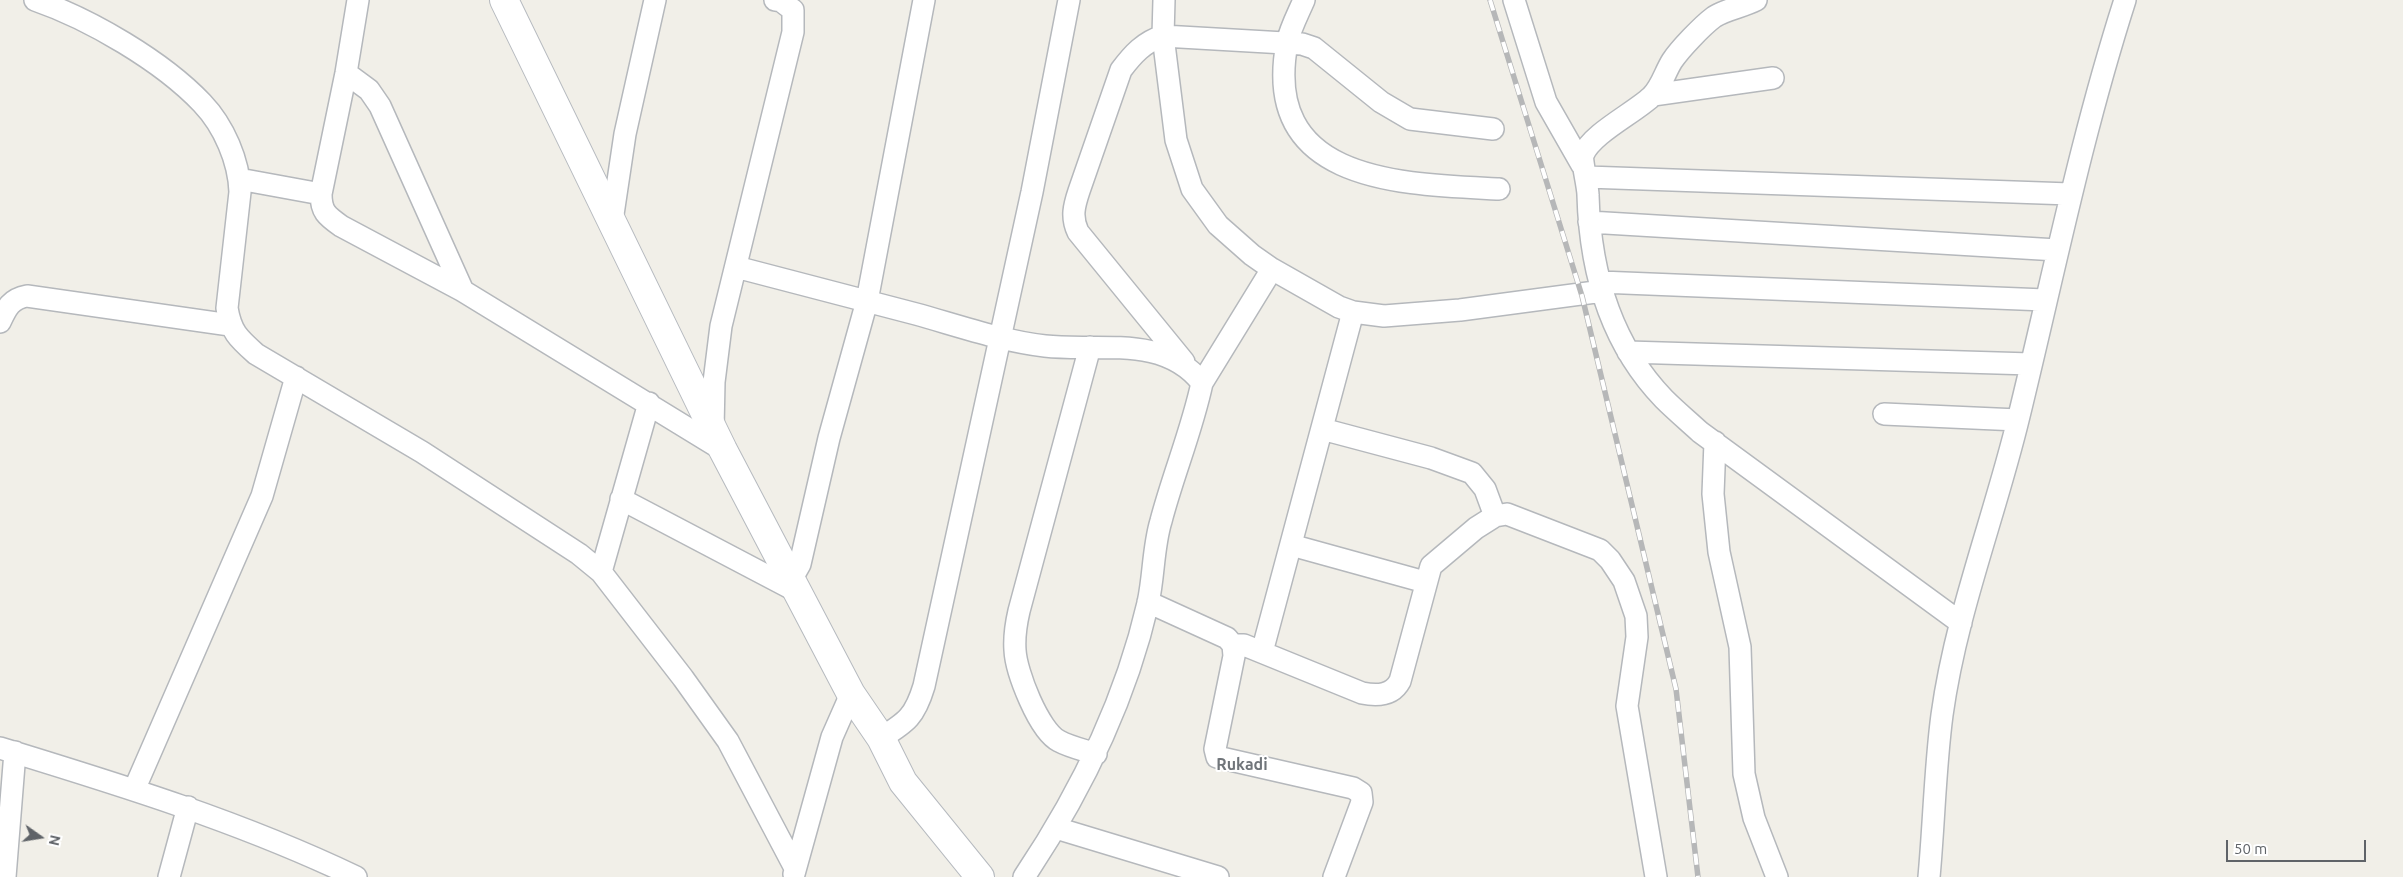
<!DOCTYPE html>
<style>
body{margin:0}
#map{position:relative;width:2403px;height:877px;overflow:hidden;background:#f1efe8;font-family:Ubuntu,sans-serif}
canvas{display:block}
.north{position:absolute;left:15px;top:812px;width:50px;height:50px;-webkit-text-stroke:4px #fff;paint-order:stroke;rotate:103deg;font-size:14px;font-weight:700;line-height:20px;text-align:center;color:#5f6368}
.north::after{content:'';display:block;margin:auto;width:18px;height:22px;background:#5f6368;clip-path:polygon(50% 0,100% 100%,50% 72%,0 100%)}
.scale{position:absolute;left:2226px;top:840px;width:140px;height:22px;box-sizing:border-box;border:2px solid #5f6368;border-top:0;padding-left:6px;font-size:15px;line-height:18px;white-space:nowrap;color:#5f6368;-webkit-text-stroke:4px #fff;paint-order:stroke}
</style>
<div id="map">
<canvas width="2403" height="877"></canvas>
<div class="north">N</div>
<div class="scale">50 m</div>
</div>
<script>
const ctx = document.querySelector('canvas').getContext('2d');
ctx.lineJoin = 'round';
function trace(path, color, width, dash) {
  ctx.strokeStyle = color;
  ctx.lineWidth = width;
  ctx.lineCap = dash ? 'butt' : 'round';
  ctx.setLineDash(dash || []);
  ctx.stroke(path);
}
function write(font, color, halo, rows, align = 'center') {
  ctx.font = font + ' Ubuntu,sans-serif';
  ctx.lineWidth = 4;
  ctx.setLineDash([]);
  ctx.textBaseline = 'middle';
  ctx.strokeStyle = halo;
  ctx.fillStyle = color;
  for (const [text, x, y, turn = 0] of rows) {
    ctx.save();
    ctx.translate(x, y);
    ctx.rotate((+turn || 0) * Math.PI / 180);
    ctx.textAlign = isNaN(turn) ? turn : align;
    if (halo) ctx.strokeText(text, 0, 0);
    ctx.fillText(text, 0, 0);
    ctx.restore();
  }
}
const street = new Path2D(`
 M35,0C90,19 162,61 202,103C224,126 239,161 240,192L227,308C231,332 238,338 256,354L422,452L579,554L601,572L683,678L728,741L795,868
 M358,0L346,73L321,194C321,212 327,216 341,226L463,291L723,450
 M1164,0L1163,36L1176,140L1192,189L1218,225L1252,255L1272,269L1339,307L1353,312L1384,316L1460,310L1603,291
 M1304,0C1298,14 1290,29 1287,43C1261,183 1401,184 1499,189
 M1514,0L1546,102L1582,165
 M1756,0C1743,7 1726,9 1714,17C1702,26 1680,49 1672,61C1665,72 1661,88 1651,97C1634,113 1591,134 1583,155C1581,159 1588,186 1588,195C1590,271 1610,343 1664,399C1675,410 1688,421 1700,432L1961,623
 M346,73L369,90L380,106L463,291
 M1653,95L1773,78
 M1587,177L2070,194
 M239,179L321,194
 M612,221L625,134L655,0
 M1589,222L2057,250
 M736,267C796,283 856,298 916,314C959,326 1002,341 1045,346C1098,352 1164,334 1202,383C1192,430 1173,475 1161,521C1153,547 1154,576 1148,603C1125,703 1081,792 1024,877
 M1600,282L2045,300
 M0,322C7,307 11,299 27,296L230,325
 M1090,347L1019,611C1016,624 1014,636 1015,650C1016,672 1039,731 1059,741C1070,747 1084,750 1096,754
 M1628,352L2031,364
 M1184,362L1078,232C1071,217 1074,206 1079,191L1121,70C1133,54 1144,42 1163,36L1302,44L1314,48L1381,102L1410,119L1493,129
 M1202,383L1272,269
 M1884,414L2018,420
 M713,429L714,382L721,326L793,32V10L781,1L775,0
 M1322,429L1431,458L1472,473L1485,489L1495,516
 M1715,442L1713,494L1719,552L1740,647L1744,774L1754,818L1777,877
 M621,499L798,592
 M1291,545L1425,582
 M601,572L649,403
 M791,580L800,564L829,438L867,301L924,0
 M1148,602L1227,638L1233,645L1234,656L1215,749L1217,757L1353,788L1361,793L1362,802L1334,877
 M1233,645H1244L1362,693C1377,696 1392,696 1400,681L1431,566L1476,528L1495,516L1507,514L1600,550L1610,560L1624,581L1636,616L1637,637L1627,706L1656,877
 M1262,652L1353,312
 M881,738C907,722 915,716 924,686L1032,192L1069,0
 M0,748C121,785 241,822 356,877
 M134,790L262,496L296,377
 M1056,828L1218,877
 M794,874L832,737L851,694
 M5,877L15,752
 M169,877L188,807
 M1929,877C1934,823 1935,768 1942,715C1956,613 1995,516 2019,416C2053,277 2081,137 2125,0`);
const secondary = new Path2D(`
 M504,0L723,450L851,694L881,738L903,782L980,877`);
trace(street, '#b5b8bc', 24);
trace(secondary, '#b6babf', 30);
trace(street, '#fff', 21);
trace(secondary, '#fff', 28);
const rail = new Path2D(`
 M1490,0L1582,296L1676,689L1698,877`);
trace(rail, '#b6b7b8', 5.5);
trace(rail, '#fff', 4, [11]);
write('bold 16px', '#70757a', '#fff', [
 ["Rukadi",1242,765]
]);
</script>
